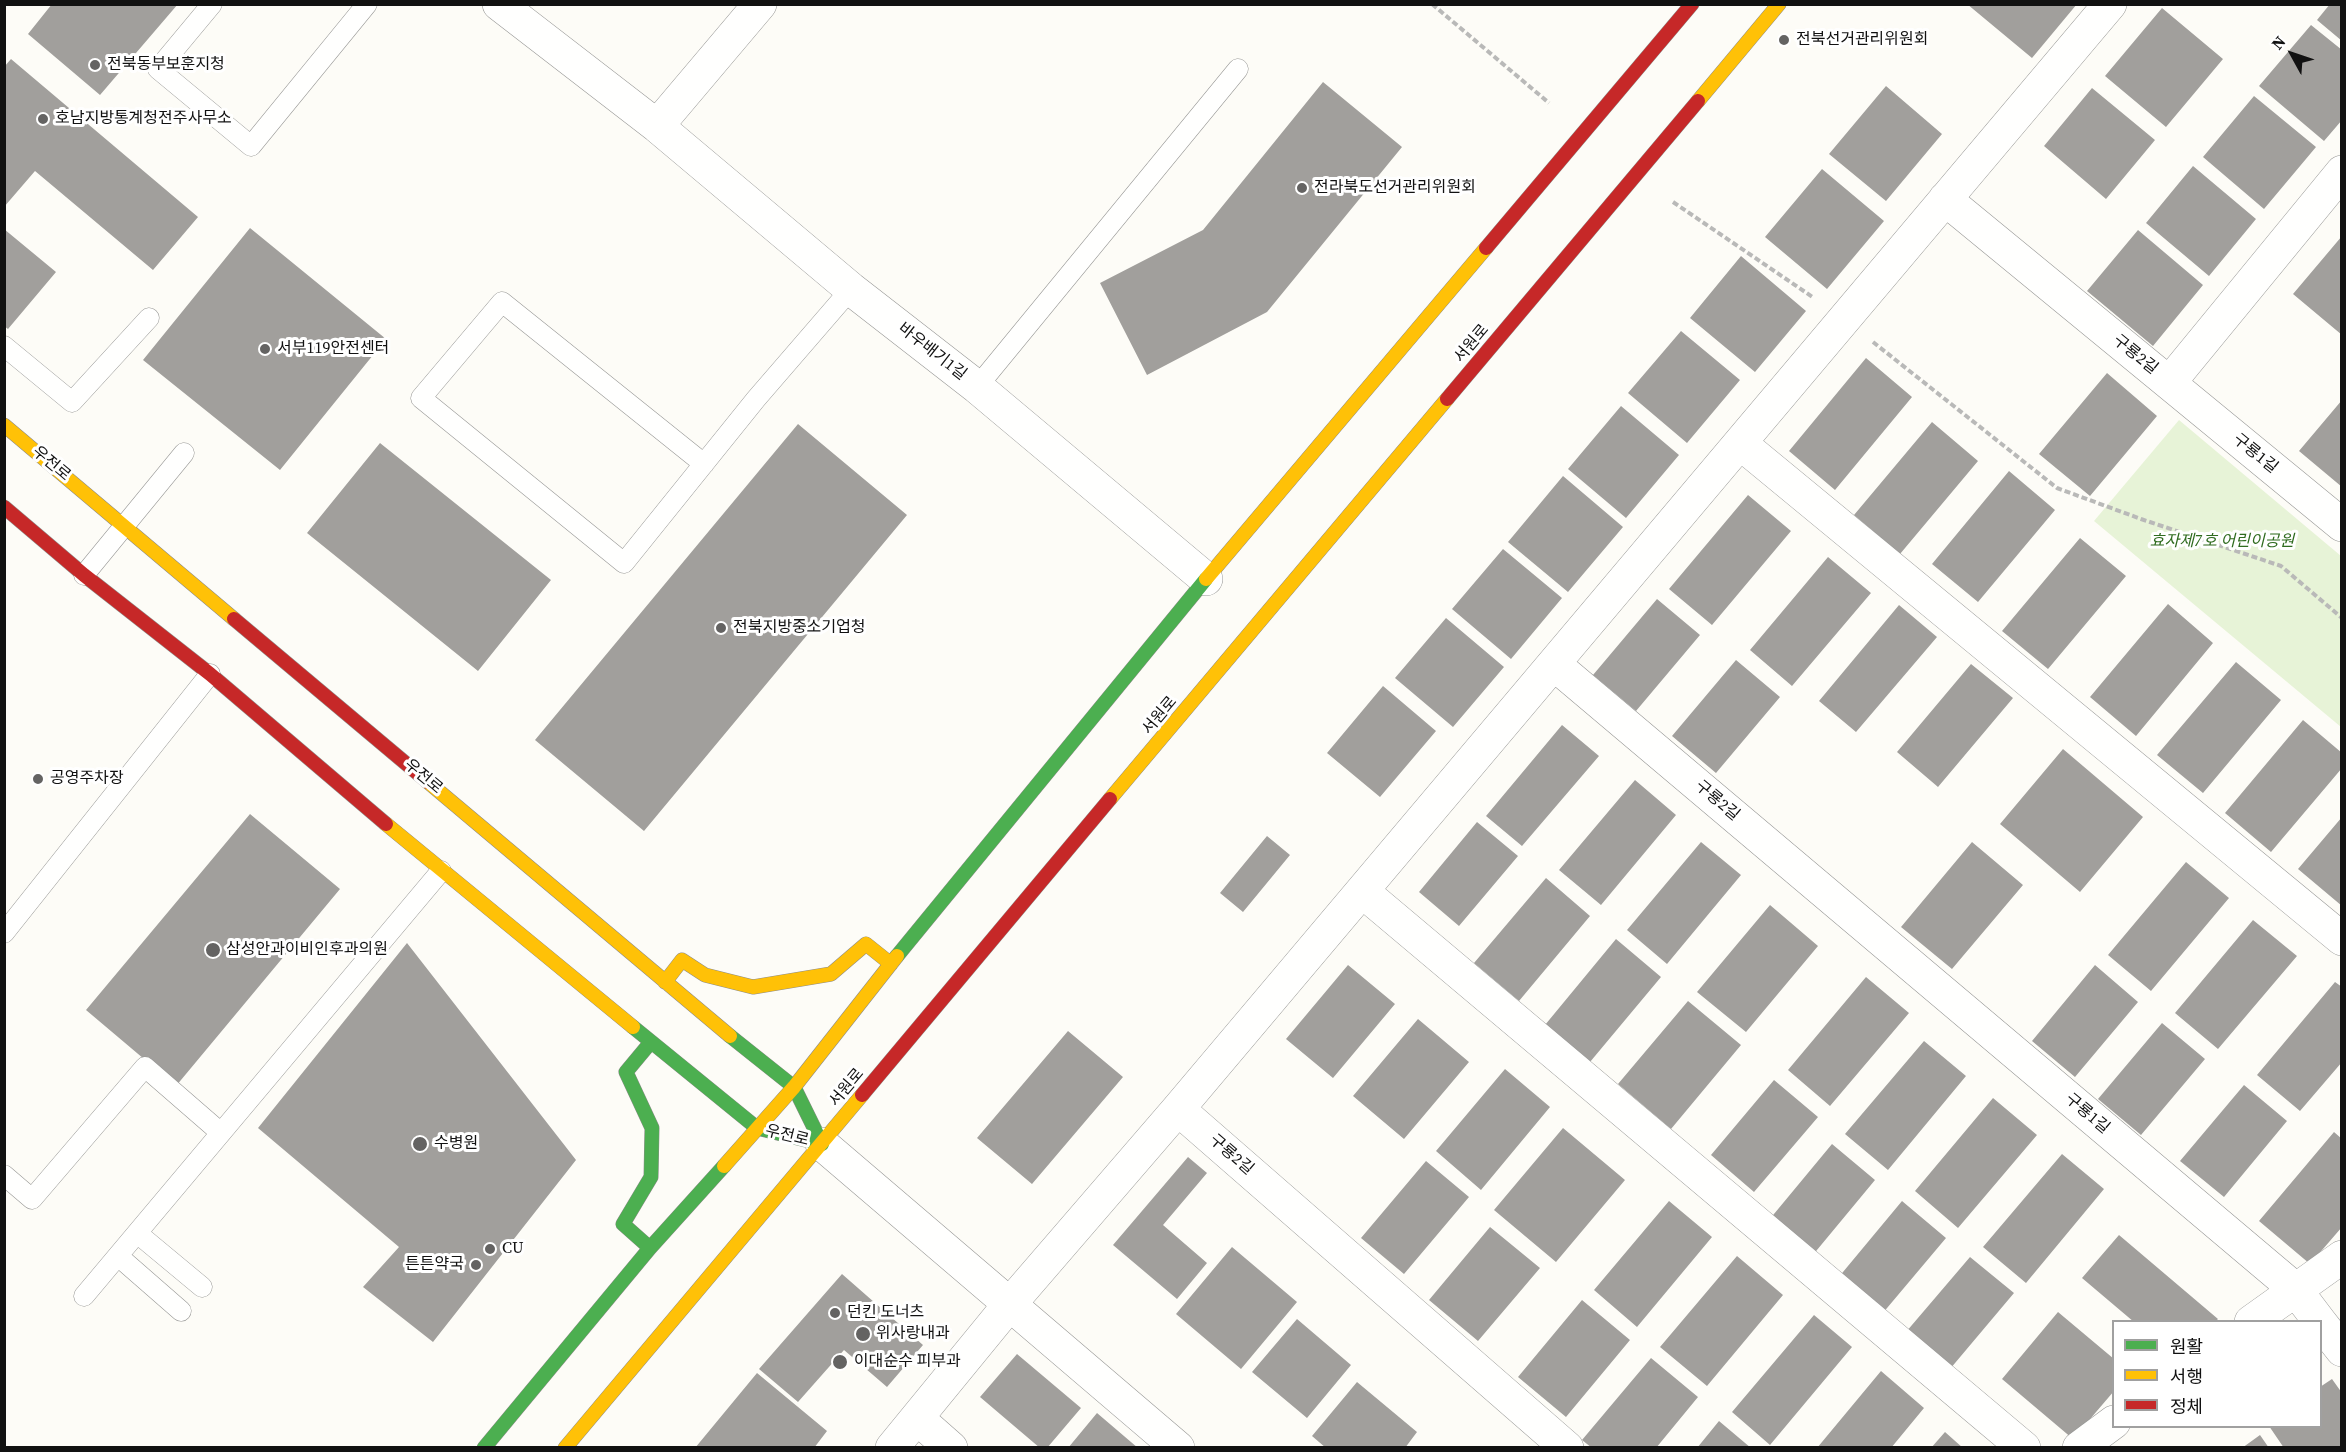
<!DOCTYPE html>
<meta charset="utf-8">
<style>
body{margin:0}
#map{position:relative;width:2346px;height:1452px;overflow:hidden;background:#fdfcf7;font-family:"Source Serif 4","Noto Sans KR",serif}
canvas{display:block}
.frame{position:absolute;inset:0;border:6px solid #111;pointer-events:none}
.legend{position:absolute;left:2112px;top:1320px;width:210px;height:108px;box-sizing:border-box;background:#fff;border:2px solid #a0a0a0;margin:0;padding:8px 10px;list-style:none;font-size:18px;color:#111}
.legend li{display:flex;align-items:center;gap:12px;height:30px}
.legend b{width:30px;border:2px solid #a0a0a0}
.north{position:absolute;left:2262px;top:24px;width:60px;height:60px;-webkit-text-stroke:4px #fff;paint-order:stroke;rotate:310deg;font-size:16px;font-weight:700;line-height:24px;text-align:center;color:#111}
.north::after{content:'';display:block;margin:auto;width:21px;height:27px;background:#111;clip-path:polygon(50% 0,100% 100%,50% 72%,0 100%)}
</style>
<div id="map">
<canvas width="2346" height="1452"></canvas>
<div class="frame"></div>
<ul class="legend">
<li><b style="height:8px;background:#4caf50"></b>원활</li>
<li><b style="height:8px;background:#ffc107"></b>서행</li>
<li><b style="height:8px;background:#c62828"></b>정체</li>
</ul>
<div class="north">N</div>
</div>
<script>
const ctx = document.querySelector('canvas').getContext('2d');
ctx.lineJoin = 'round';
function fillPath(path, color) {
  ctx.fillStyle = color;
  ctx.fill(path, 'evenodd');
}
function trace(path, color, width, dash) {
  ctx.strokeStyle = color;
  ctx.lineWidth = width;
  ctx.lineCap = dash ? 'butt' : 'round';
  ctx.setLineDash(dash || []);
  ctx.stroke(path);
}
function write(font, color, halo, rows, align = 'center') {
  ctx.font = font + ' "Source Serif 4","Noto Sans KR",serif';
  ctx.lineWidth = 6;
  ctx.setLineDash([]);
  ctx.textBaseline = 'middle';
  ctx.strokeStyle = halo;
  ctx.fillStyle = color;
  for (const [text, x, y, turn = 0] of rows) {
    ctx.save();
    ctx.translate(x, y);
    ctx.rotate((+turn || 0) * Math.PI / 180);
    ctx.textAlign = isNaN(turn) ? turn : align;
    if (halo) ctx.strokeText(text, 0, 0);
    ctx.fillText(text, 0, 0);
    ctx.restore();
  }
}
fillPath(new Path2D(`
 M2179,420L2341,556V727L2094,521Z`), '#e7f3d7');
fillPath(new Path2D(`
 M52,4H178L100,95L28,34Z
 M1967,4H2077L2032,58Z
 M2330,4H2342V41L2317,20Z
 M2162,8L2223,59L2166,127L2105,76Z
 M2311,25L2342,50V120L2324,141L2259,86Z
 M11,59L198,217L153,270L35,171L4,207V67Z
 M1323,82L1402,147L1267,312L1147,375L1100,283L1203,230Z
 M1886,86L1942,134L1886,201L1829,154Z
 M2092,88L2155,140L2106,199L2044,146Z
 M2254,96L2316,147L2264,209L2203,157Z
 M2193,166L2256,219L2209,276L2146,223Z
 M1822,169L1884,221L1827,289L1765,237Z
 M250,228L386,339L280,470L143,360Z
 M4,229L56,272L8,329L4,326Z
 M2138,230L2203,285L2153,346L2087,291Z
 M2342,236V335L2293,294Z
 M1741,256L1806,311L1755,372L1690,318Z
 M1681,331L1740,380L1687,443L1628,393Z
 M1866,358L1912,397L1835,490L1789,451Z
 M2107,373L2157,416L2090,496L2039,454Z
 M2342,400V487L2299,451Z
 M1621,406L1679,455L1626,518L1568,469Z
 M1932,422L1978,461L1900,554L1854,515Z
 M798,424L907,515L644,831L535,740Z
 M380,443L551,580L478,671L307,533Z
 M2009,471L2055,510L1978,602L1932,564Z
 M1563,476L1623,527L1568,592L1508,542Z
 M1748,495L1791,531L1712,625L1669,589Z
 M2080,538L2126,576L2048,669L2002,631Z
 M1503,549L1562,598L1511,659L1452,609Z
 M1828,557L1871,593L1792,686L1750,650Z
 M1657,599L1700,635L1636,711L1593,675Z
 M2168,604L2213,643L2136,736L2090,697Z
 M1899,605L1937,637L1856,732L1819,701Z
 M1446,618L1504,667L1453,727L1395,678Z
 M1736,660L1780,697L1716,773L1672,736Z
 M2236,662L2281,700L2203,793L2157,755Z
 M1971,664L2013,698L1938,787L1897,752Z
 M1383,686L1436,731L1380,797L1327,753Z
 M2303,720L2342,753V768L2271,852L2225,813Z
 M1562,725L1599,756L1522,846L1486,816Z
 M2063,749L2143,817L2080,892L2000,824Z
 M1635,780L1676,815L1601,905L1559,870Z
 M250,814L340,889L176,1086L86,1010Z
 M2342,817V906L2298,869Z
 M1477,822L1518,856L1459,926L1419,892Z
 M1267,836L1290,855L1243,912L1220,893Z
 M1701,842L1741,875L1667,964L1627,930Z
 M1972,842L2023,885L1952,969L1901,927Z
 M2186,862L2229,898L2151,991L2108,955Z
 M1546,878L1590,916L1519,1001L1474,963Z
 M1770,905L1818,946L1746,1032L1697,992Z
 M2253,920L2297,956L2218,1049L2175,1013Z
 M1616,939L1661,977L1590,1062L1545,1025Z
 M407,943L576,1160L433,1342L363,1287L399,1247L258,1128Z
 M1348,965L1395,1004L1333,1078L1286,1039Z
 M2095,965L2138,1002L2075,1077L2032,1041Z
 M1866,977L1909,1013L1830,1106L1788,1070Z
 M2335,982L2342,987V1062L2300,1111L2257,1075Z
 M1688,1001L1741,1045L1671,1129L1618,1084Z
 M1418,1019L1469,1062L1404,1139L1353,1096Z
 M2162,1023L2205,1059L2141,1135L2098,1099Z
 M1068,1031L1123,1077L1032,1184L977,1138Z
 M1924,1041L1966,1076L1888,1170L1845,1134Z
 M1505,1069L1550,1107L1481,1190L1436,1151Z
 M1774,1080L1818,1117L1754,1192L1711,1155Z
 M2244,1085L2287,1121L2224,1197L2180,1161Z
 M1993,1098L2037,1135L1958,1228L1915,1191Z
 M1563,1128L1625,1180L1556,1262L1494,1210Z
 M2334,1132L2342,1139V1227L2310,1264L2259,1221Z
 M1832,1144L1875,1180L1812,1256L1769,1220Z
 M2062,1154L2104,1189L2026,1283L1983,1247Z
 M1188,1157L1207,1173L1163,1225L1207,1263L1177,1299L1113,1245Z
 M1426,1161L1469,1197L1404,1274L1361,1238Z
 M1669,1201L1712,1237L1637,1327L1594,1290Z
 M1902,1201L1946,1238L1882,1314L1838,1278Z
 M1490,1227L1540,1268L1478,1341L1429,1300Z
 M2119,1235L2218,1319L2215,1322H2134L2082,1278Z
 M1232,1247L1297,1302L1241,1369L1176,1314Z
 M1737,1256L1783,1295L1707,1386L1660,1347Z
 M1970,1257L2014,1293L1950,1369L1906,1332Z
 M842,1274L923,1345L887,1387L844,1350L798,1402L759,1369Z
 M1582,1300L1630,1340L1566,1417L1518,1377Z
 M2058,1312L2114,1359V1391L2073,1439L2002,1379Z
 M1814,1315L1852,1347L1770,1445L1732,1412Z
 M1297,1319L1351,1365L1307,1418L1252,1372Z
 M1017,1354L1081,1408L1047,1448H1040L980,1397Z
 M1651,1358L1698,1397L1656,1448H1592L1582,1440Z
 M1881,1371L1924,1408L1891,1448H1817Z
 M757,1373L827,1431L814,1448H695Z
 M2332,1379L2342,1393V1448H2284L2269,1426H2320V1387Z
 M1357,1382L1417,1432L1405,1448H1326L1312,1436Z
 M1097,1413L1138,1448H1068Z
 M1719,1421L1751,1448H1697Z
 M1945,1432L1963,1448H1931Z
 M2260,1435L2269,1448H2242Z`), '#a19f9c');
const lane = new Path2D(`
 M212,4L158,69L251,146L367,4
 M4,346L72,402L149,318
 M977,387L1238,69
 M704,464L502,302L421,398L624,563L756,399L851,289
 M84,575L184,453
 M4,933L210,674
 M4,1175L32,1199L145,1067L221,1133
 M137,1233L202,1287
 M118,1256L181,1311
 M84,1296L441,871`);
const street = new Path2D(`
 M499,4L657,126L851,289L977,387L1206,579
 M657,126L760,4
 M1945,199L2342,525
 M2169,383L2342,172
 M1740,443L2342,939
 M1554,664L2295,1289L2320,1322
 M1362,891L2024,1448
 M1178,1109L1567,1448
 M822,1144L1178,1448
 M2251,1322L2342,1257
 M2320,1322L2342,1350
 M917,1418L951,1448
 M892,1448L1009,1305L1178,1109L2110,4
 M2079,1448L2114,1422`);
const fast = new Path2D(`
 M897,956L1206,579
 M633,1027L757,1128L822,1144
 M730,1036L794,1087L822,1144
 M650,1248L623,1224L651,1177L652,1128L626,1072L651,1042
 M484,1448L650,1248L724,1166`);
const slow = new Path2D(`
 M1698,101L1779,4
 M4,425L234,619
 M1206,579L1486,248
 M428,782L730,1036
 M1110,799L1447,399
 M386,824L633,1027
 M665,982L682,960L705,975L753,987L831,974L866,944L891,964
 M724,1166L794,1087L897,956
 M565,1448L862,1095`);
const jam = new Path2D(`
 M1486,248L1692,4
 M1447,399L1698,101
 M4,507L84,575L210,674L386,824
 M234,619L428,782
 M862,1095L1110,799`);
trace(lane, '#979795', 21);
trace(street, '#979795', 34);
trace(fast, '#8e8d8b', 15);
trace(slow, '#8e8d8b', 15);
trace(jam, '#8e8d8b', 15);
trace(new Path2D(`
 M1432,4L1549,103
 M1673,202L1814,298
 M1873,342L2057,488L2141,519L2281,566L2342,618`), '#b9b9b8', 4, [6, 3]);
trace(lane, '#fffffe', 20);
trace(street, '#fffffe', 33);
trace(fast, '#4caf50', 14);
trace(slow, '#ffc107', 14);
trace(jam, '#c62828', 14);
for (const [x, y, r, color] of [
 [1784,40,6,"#646362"],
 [95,65,6,"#646362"],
 [43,119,6,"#646362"],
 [1302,188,6,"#646362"],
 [265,349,6,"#646362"],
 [721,628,6,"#646362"],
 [38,779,6,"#646362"],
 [213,950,8,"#646362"],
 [420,1144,8,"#646362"],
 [490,1249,6,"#646362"],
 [476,1265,6,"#646362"],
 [835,1313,6,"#646362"],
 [863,1334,8,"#646362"],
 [840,1362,8,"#646362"]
]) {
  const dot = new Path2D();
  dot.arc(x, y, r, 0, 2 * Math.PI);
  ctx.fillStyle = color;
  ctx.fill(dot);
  trace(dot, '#fff', 2);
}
write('16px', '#111', '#fff', [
 ["전북선거관리위원회",1796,40],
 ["전북동부보훈지청",107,65],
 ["호남지방통계청전주사무소",55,119],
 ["전라북도선거관리위원회",1314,188],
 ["서부119안전센터",277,349],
 ["전북지방중소기업청",733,628],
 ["공영주차장",50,779],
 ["삼성안과이비인후과의원",226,950],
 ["수병원",434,1144],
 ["CU",502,1249],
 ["튼튼약국",464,1265,"right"],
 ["던킨 도너츠",847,1313],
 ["위사랑내과",876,1334],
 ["이대순수 피부과",854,1362]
], 'left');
write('16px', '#111', '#fff', [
 ["서원로",1472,344,-50],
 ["바우배기1길",932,352,38],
 ["구룡2길",2135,355,39],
 ["구룡1길",2255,454,39],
 ["우전로",51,464,40],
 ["서원로",1160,716,-50],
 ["우전로",423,777,40],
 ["구룡2길",1717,801,40],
 ["서원로",847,1088,-50],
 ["구룡1길",2087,1114,40],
 ["우전로",787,1136,14],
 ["구룡2길",1231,1155,41]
]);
write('italic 16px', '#2f6b1f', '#fff', [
 ["효자제7호 어린이공원",2222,542]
]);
</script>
